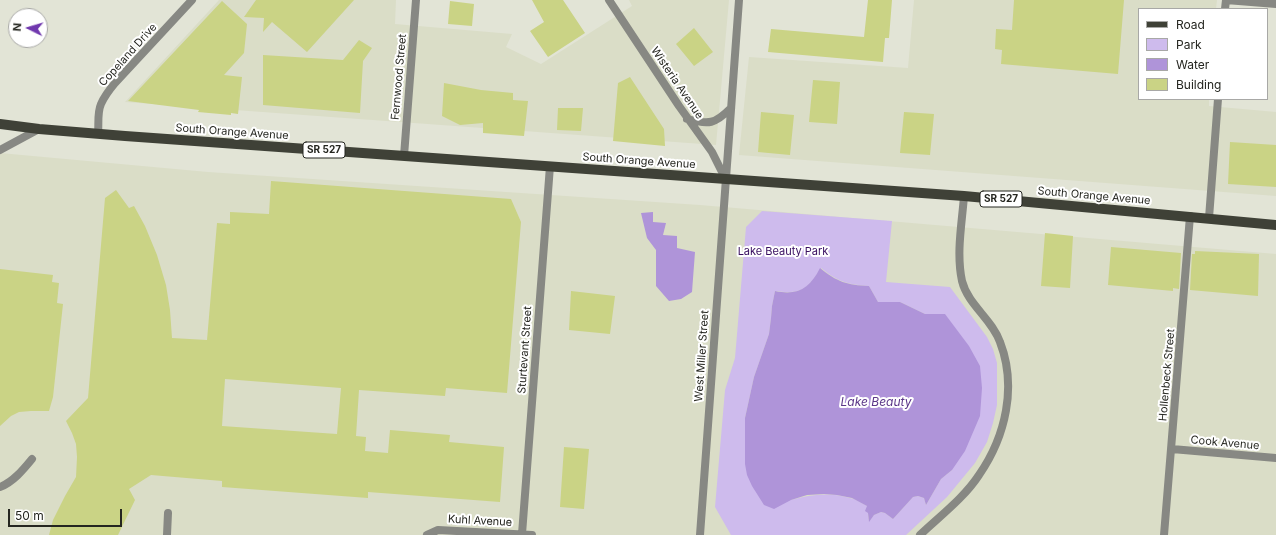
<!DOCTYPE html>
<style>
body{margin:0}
#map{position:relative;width:1276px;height:535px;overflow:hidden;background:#e2e4d6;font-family:Inter,sans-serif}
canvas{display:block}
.legend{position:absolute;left:1138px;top:8px;width:130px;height:92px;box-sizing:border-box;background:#fff;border:1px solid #a8a8a6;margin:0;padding:5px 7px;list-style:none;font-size:12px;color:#252620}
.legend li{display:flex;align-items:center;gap:8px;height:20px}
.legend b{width:20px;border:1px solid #a8a8a6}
.north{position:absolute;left:8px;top:8px;width:40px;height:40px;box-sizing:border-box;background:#fff;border:1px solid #a8a8a6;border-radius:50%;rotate:275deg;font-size:11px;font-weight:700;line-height:16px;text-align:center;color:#252620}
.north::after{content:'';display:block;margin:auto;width:14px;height:18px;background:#7038ae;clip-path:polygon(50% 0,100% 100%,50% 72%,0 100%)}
.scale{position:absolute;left:8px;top:509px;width:114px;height:18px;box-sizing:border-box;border:2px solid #252620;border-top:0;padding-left:5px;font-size:12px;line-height:14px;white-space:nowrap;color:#252620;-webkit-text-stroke:3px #fff;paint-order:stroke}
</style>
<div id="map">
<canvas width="1276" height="535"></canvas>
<ul class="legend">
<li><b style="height:5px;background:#3f4137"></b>Road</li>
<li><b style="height:11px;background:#cebbed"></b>Park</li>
<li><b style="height:11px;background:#af94d9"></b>Water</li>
<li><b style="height:11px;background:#cad385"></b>Building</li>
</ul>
<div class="north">N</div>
<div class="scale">50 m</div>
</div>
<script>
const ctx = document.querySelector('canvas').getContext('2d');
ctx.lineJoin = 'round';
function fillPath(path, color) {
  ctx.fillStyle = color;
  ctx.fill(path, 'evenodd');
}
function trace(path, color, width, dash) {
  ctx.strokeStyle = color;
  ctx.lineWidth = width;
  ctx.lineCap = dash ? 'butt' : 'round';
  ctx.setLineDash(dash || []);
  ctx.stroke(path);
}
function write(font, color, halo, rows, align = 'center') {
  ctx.font = font + ' Inter,sans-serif';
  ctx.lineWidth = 4;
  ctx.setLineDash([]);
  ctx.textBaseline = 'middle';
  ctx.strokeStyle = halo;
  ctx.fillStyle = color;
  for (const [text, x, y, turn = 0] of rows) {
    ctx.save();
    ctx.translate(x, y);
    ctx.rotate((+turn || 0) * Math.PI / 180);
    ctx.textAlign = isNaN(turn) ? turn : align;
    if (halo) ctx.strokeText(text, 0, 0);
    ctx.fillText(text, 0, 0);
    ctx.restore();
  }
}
fillPath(new Path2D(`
 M219,0H396L395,24L512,34L506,47L541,64L632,6L629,0H729L716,145L125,102Z
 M914,0H1217L1216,9H1139V99H1209V106L1276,112V196L739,155L749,57L908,68Z
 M0,153L208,172L700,205L1276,254V535H0Z`), '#daddc7');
fillPath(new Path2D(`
 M762,211L892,221L886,282L950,287L987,337L993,349L997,363V405L993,423L987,442L975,463L947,497L906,535H731L715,507L725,390L735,358L746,227ZM821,268C837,281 848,285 869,286L878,302H900L925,314H945L952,470L941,479L926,505L924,498L918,496L913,497L893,519L885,513L881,512L874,515L869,521L867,506C862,503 856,499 850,498C830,492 811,494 791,500L745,418L754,377L769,334L771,318L772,306L775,291C801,295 808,289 821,268Z`), '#cebbed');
fillPath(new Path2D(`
 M653,212V222L666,223L663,235L677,236V248L695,252L692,292L681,299L669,301L656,286V250L647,238L641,213Z
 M820,268C837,282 847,285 869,286L878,302H900L925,314H945L969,346L980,366L982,388L980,416L965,451L952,470L941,479L926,505L924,498L918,496L913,497L893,519L885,513L881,512L874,515L869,522L868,513L865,511L867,506L852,498L837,495L824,494L807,495L791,500L774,509L764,505L752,486L747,475L745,464V418L754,377L769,334L771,318L772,306L775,291C798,296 810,288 820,268Z`), '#af94d9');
fillPath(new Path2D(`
 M256,0H354L307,52L272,22L263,32L264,18L244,17Z
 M532,0H563L585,33L548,57L530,31L544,22Z
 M868,0H892L889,38H885L883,62L768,52L771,29L864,37Z
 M1014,0H1124L1118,74L1001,64L1002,50L995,49L996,29L1012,30Z
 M222,1L247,24L244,53L224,75L242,77L238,114L231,113V115L198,112L199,110L128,101Z
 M450,1L474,4L472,26L448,24Z
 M694,28L713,52L694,66L676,44Z
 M359,40L372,48L363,61L360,113L263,105V55L343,60Z
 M630,77L664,129L665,146L613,141L618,83Z
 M813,80L840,82L837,124L809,122Z
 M444,83L481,90L513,93V100L528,101L524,136L483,133V123L460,125L442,116Z
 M558,108H583L581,131L557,130Z
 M761,112L794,115L790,155L758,152Z
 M904,112L934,114L930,155L900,153Z
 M1230,142L1276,145V187L1228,184Z
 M271,181L511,199L521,222L507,393L446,388L445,396L359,390L356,436L366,437L365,451L388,453L390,430L450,435L449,442L504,447L500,502L368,492V498L222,487V481L151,475L129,489L135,500L118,535H49L53,520L65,496L76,477L77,457L76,444L72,433L66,421L88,398L105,198L116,190L129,208L134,206L145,226L157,255L166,285L170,310L172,338L207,340L217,223L230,224V212L269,214ZM225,379L341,388L337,434L222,426Z
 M1045,233L1073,236L1070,288L1041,286Z
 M1111,247L1181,253L1179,289L1173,288V291L1108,285Z
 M1195,251L1259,254L1258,296L1190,290L1192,254H1195Z
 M0,269L53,275L52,282L59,283L57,303L63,304L53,397L49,411H31L19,412L11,416L0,426Z
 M571,291L615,296L610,334L569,330Z
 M564,447L589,449L584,509L560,507Z`), '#cad385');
trace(new Path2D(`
 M609,0L679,106L712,152L725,178
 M1225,9L1226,0L1276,4
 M687,119C709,125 715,124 731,108
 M98,133C99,124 97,113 101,104C104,97 110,89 115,83L192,0
 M0,150L39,129
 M404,156L416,0
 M1209,218L1218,99
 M1172,449L1276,458
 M0,487C13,482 23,470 32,459
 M522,534L550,166
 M167,535L168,513
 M427,535L438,530L532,535
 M700,535L739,0
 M920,535C940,516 964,498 979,475C1006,436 1017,386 1000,342C992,319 968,305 962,281C956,253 962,223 964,196
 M1164,535L1190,216`), '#878883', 8);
trace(new Path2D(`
 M0,124L39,129L125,136L964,196L1276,225`), '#3f4137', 10);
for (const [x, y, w] of [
 [324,150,42],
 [1001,199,42]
]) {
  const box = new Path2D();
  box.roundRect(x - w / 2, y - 8, w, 16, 3);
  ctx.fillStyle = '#fff';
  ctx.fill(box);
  trace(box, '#252620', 1);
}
write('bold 10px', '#252620', null, [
 ["SR 527",324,150],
 ["SR 527",1001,199]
]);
write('11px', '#252620', '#fff', [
 ["Copeland Drive",128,55,-48],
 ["Fernwood Street",399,77,-85],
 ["Wisteria Avenue",677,83,56],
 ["South Orange Avenue",232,132,4],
 ["South Orange Avenue",639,161,4],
 ["South Orange Avenue",1094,196,5],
 ["Sturtevant Street",525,350,-86],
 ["West Miller Street",702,356,-86],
 ["Hollenbeck Street",1167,375,-85],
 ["Cook Avenue",1225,443,5],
 ["Kuhl Avenue",480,521,3]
]);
write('11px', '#380e60', '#fff', [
 ["Lake Beauty Park",783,252]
]);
write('italic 12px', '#5b3788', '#fff', [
 ["Lake Beauty",876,402]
]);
</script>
